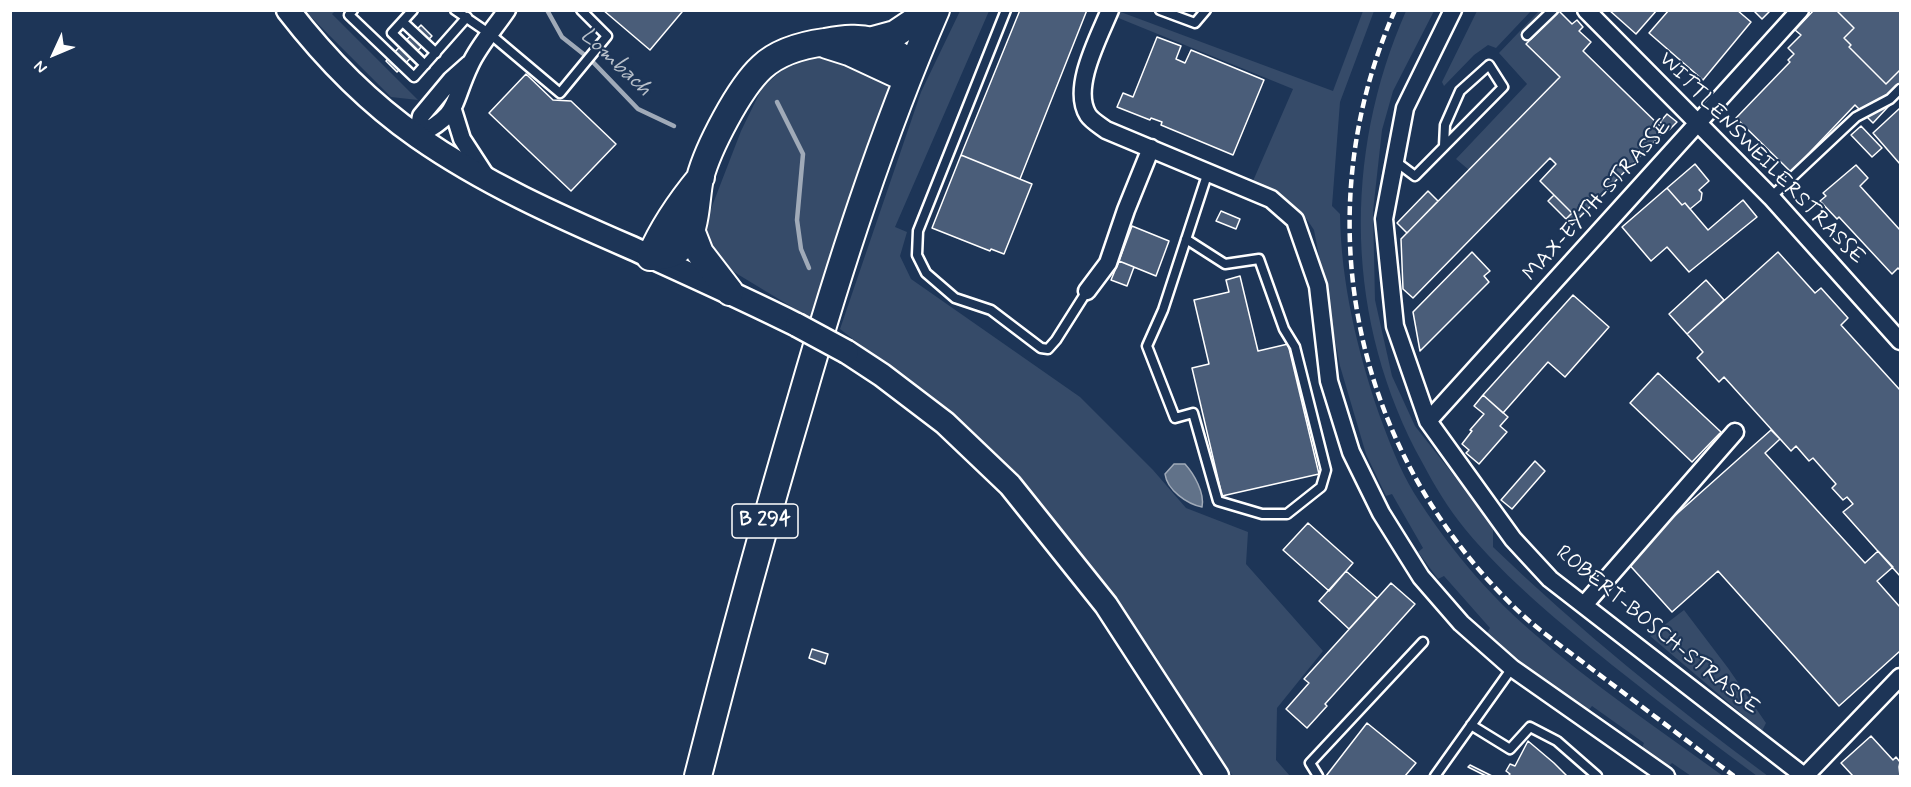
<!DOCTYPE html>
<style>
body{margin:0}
#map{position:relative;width:1911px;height:787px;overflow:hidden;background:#1d3557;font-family:Mynerve,sans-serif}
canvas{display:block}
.frame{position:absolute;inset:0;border:12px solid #fff;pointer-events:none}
.north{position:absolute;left:24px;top:24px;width:60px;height:60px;-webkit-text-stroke:4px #1d3557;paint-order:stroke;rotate:226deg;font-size:16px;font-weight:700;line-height:24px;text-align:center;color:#fff}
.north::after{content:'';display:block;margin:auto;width:21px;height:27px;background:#fff;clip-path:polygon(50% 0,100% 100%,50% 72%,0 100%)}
</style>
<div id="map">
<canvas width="1911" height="787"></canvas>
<div class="frame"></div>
<div class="north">N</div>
</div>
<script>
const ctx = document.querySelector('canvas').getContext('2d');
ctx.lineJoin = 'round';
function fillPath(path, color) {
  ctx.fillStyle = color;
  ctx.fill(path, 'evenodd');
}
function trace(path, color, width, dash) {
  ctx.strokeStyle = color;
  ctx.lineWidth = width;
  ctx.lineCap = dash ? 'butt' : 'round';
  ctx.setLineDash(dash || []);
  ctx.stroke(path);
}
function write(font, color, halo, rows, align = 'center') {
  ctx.font = font + ' Mynerve,sans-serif';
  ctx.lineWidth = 4.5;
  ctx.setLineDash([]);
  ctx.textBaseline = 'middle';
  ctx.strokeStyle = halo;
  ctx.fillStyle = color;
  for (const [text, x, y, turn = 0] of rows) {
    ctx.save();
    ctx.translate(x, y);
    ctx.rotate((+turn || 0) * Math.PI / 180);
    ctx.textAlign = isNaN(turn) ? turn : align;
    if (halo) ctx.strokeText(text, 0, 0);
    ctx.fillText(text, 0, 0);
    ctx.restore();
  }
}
fillPath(new Path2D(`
 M305,11H335L332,14L418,100L391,97Z
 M960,11H989L895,227L907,232L900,256L911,279L1080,397L1153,470L1186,508L1248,532L1246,564L1323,651L1277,708L1276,760L1290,776H1233L1212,748L1155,655L1082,558L909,383L840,329L921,92Z
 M1118,11L1333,91L1363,11H1374L1340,102L1332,206L1340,214C1341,283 1357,349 1379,414C1389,441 1399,468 1414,493C1446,544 1486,592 1531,631C1591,684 1659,729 1723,776H1691L1672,763L1668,767L1642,748L1644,743L1592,706L1588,711L1521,662L1487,633L1490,628L1444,576L1438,579L1418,552L1423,548L1392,494L1386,496L1366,454L1340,366L1314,230C1296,200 1280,198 1253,181L1293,89L1116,17Z
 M1406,11H1434L1393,91L1382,130L1373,211L1375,300L1392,376L1415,426L1478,506L1493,529V547C1579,630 1672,705 1768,776H1757C1708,740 1660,703 1612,665C1560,623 1508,581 1465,529C1448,508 1434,485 1422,462C1345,322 1342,156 1406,11Z
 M1477,11H1531L1496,48L1488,45L1474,55L1444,86L1442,82Z
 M1539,11H1543L1520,36L1560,77L1469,170L1456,159L1527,84L1499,53Z
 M819,56L837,57L881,74L892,96L814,317L810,318L734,272L707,246L704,227L741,131L762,88L783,69Z
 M1684,610L1728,668L1766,723L1762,731L1650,636Z`), '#364b69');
const water = new Path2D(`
 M1174,464H1185C1194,474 1205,493 1202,507C1187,504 1167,490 1165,474Z`);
fillPath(water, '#617289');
trace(water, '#a0aab8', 1.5);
trace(new Path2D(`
 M547,10L562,37L591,60L638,109L674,126
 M777,102L803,154L797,220L801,249L809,268`), '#a0aab8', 4.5);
const building = new Path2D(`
 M603,10H680L682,12L650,50Z
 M1020,10H1087L1020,179L961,155Z
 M1609,10H1657L1636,34Z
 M1669,10H1737L1751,22L1703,80L1649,33Z
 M1753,10H1771L1762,19Z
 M1814,10H1836L1854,28L1844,38L1851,45L1849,47L1886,84L1900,70V94L1873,123L1855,105L1791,172L1736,118L1790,62L1788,60L1794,54L1788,48L1801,35L1795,30Z
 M1836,10H1900V70L1886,84L1849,47L1851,45L1844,38L1854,28Z
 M1559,11L1572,24L1577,20L1583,27L1579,31L1591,42L1583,51L1665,131L1572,225L1566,219L1572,213L1540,181L1556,164L1550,158L1413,298L1403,289L1401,239L1560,77L1526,44Z
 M421,25L432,36L397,72L386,61Z
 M1157,37L1181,46L1176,59L1185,63L1191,50L1264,80L1233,155L1161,125L1162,122L1151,118L1150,120L1117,107L1123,93L1133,97Z
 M526,74L553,100L571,101L616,144L571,191L489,113Z
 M1900,108V164L1873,133Z
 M1667,114L1677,122L1669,130L1660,122Z
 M1861,126L1882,148L1872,157L1851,135Z
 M961,155L1032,184L1004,254L991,249L990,251L932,228Z
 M1695,164L1709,181L1699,190L1702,193L1701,200L1690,209L1685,203L1682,205L1667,188Z
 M1856,165L1868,178L1860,186L1900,230V270L1898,268L1892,274L1839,217L1837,219L1820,201L1826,196L1823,193Z
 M1667,188L1682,205L1685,203L1708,230L1743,200L1757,217L1689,272L1667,247L1651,261L1622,227Z
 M1428,191L1438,201L1407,233L1397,223Z
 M1554,195L1572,213L1566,219L1548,201Z
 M1221,211L1240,219L1236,229L1216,221Z
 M1132,226L1169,241L1156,276L1119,261Z
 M1472,252L1490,271L1484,276L1489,282L1420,351L1413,312Z
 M1778,252L1815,293L1821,288L1848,318L1841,325L1900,390V576L1843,512L1853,504L1847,497L1843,500L1832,488L1836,484L1813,458L1809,461L1796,446L1791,451L1724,377L1719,382L1697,358L1703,352L1687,334Z
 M1119,261L1134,267L1127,286L1111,280Z
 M1240,276L1258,351L1288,344L1319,474L1222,496L1192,368L1209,364L1194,300L1229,292L1226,280Z
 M1706,280L1724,300L1687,334L1669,314Z
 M1573,295L1609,327L1565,377L1548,362L1503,413L1483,395Z
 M1658,373L1721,432L1692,462L1630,403Z
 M1483,395L1508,417L1500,426L1507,432L1479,464L1466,453L1469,450L1462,444L1472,431L1470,430L1484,414L1474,406Z
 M1771,430L1780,439L1765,453L1865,563L1878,551L1893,567L1877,581L1900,607V651L1839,706L1718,571L1672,612L1625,560Z
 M1535,461L1545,471L1512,509L1501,500Z
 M1308,523L1353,563L1329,591L1283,550Z
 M1346,571L1377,598L1349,629L1319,601Z
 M1391,583L1415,604L1325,704L1327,706L1307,728L1286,709L1309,683L1304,679Z
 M812,649L828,654L825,664L809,658Z
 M1367,723L1416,763L1405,776H1326Z
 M1871,736L1893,760L1896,757L1900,762L1899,767L1900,776H1853L1841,763Z
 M1528,741L1554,763L1567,776H1508L1510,774L1506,771L1510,764L1515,766Z
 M1470,765L1492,776H1486L1468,767Z`);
fillPath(building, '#4a5d79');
trace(building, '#fff', 1.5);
const lane = new Path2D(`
 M353,10L349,15L414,77L467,17
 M413,10L392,33L425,65
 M455,10L490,34L560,93L607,36L581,10
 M1006,10L918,231L917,255L926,273L955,298L991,310L1041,348L1048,349L1056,340L1087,291
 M1160,10L1195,23L1206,10
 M403,22L436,53
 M1527,35L1553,10
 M1395,161L1415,176L1503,87L1489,65L1460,91L1445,125L1444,146
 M1771,197L1856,117L1890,99L1900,89
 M1186,239L1225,264L1259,259L1284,329L1295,347L1326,470L1321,487L1287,514H1262L1218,501L1193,413L1175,418L1147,346L1163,310L1208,172
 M1471,725L1510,749L1530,727L1557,741L1597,776
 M1318,776L1310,763L1423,642
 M1435,776L1512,668`);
const street = new Path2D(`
 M1110,10C1099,37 1071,88 1088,115C1092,121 1101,126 1106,130L1271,199L1295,220L1318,286L1329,381L1351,452L1381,513L1421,577L1461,623L1512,668L1666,776
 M1453,10L1405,108L1384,219L1395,326L1428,421L1513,539L1550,579L1804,776
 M1586,10L1771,197L1900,341
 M453,110L462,139L486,176
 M417,136C461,113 451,105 470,65C479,45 495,28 507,10
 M417,136L421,116L451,80L469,64
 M1087,291L1108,263L1126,210L1151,148
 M1428,421L1800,10
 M1584,605L1735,432
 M1805,776L1900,677`);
const secondary = new Path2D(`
 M288,10C325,58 368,102 418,137C484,183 558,216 632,248C687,273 743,298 797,325
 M847,352L882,375L945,423L1010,485L1106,605L1217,776`);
const primary = new Path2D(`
 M873,40L895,34L931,10
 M827,45L849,52L907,79
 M701,177C681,201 663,227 650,257C661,256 672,256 680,248C698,232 695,200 700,178C708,148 739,88 762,67C778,52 803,45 825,42C866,35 880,38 912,66
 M691,230L700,253L730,292
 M698,776C730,650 764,525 801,400C839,268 881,137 936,10`);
trace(lane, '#fff', 13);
trace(street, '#fff', 21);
trace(secondary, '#fff', 27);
trace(primary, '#fff', 30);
trace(lane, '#1d3557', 8);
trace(street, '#1d3557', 16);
trace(secondary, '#1d3557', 22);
trace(primary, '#1d3557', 26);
trace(new Path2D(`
 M1395,10C1304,216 1353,449 1513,606C1538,631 1569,651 1597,673C1643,707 1688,742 1734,776`), '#fff', 4.5, [9, 4.5]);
const secondaryBridge = new Path2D(`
 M797,325L847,352`);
trace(secondaryBridge, '#fff', 27, []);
trace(secondaryBridge, '#1d3557', 22);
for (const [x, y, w] of [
 [765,521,66]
]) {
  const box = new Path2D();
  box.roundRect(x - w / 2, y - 17, w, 34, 4.5);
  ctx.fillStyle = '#1d3557';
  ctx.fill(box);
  trace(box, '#fff', 1.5);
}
write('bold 20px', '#fff', null, [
 ["B 294",765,521]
]);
write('21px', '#fff', '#1d3557', [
 ["WITTLENSWEILERSTRASSE",1761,159,46],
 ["MAX-EYTH-STRASSE",1598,201,-48],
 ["ROBERT-BOSCH-STRASSE",1657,631,39]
]);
write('italic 22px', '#b8c0ca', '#1d3557', [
 ["Lombach",615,63,43]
]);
</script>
